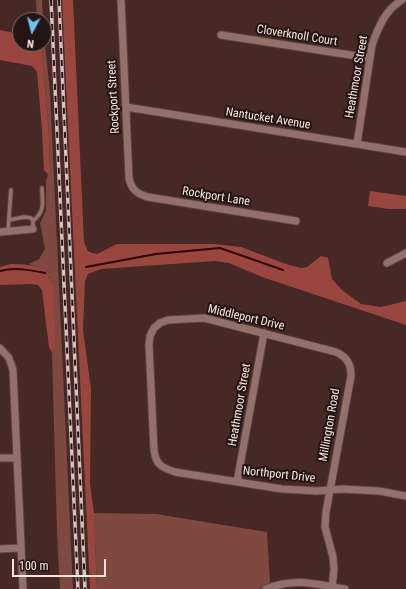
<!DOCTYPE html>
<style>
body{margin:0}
#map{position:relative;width:406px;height:589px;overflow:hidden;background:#462824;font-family:"Roboto Condensed",sans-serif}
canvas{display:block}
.north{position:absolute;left:12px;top:12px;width:40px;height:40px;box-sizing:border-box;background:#231513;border:1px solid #7a6967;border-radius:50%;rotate:187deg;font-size:11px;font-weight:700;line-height:16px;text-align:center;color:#fce7e4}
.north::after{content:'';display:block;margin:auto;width:14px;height:18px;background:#6bc3f2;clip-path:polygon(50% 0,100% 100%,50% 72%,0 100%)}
.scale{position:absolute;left:12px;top:559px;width:94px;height:18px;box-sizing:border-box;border:2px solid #fce7e4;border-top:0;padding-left:5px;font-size:12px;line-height:14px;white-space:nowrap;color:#fce7e4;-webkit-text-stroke:3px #231513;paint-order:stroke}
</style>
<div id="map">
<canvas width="406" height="589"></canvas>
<div class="north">N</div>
<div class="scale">100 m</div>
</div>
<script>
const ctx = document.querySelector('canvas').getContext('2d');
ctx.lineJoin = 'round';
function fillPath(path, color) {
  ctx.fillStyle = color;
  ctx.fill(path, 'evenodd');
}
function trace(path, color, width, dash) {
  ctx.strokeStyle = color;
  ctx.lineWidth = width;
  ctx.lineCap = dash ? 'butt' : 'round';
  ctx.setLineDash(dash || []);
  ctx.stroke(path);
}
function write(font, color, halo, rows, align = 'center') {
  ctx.font = font + ' "Roboto Condensed",sans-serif';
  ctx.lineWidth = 4;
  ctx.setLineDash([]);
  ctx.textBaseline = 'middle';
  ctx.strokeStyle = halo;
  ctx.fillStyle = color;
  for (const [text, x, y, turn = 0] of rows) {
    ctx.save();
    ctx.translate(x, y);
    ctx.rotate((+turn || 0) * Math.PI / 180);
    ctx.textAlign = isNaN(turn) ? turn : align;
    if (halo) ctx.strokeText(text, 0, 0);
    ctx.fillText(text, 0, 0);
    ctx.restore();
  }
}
fillPath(new Path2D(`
 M36,0H42L43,20H37Z
 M44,35L50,92L73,589H60L57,534L52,353L56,345L50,278L39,269L29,264L39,259L45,249L40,223L46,211V180L48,174L50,172L49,134L41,44H44Z
 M94,513L156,514L267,532L270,583L260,589H97Z`), '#7f4942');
fillPath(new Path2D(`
 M62,0H73L84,242L88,251L92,253L97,254L117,244H215L241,247L286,264L301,268L307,267L321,256L328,258L332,279L342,290L361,304L381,307L406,301V325L262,277L229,263L215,261L101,269L88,274L85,281L83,330L91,389L90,484L94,513L97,589H90Z
 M0,30L20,34V44H41L49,134L50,172L48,174L44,170L42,130L37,72L32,66L0,60Z
 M370,191L406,196V209H388L368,206Z
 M11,264C30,264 43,265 53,284L56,346L52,353L49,347L42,290L38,285L31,284L0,285V267Z`), '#98463e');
trace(new Path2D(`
 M86,267L156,254L220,248L283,270
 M0,271C15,267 30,270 45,273`), '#2d0504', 2);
const service = new Path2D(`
 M9,220L24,217L31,218L33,221V229
 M33,221C46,210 42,203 42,188
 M8,231L11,190`);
const minor = new Path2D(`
 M121,0L129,178C131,189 137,194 148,197L296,221
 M221,35L370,58
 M126,107L406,152
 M357,144L372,45C378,28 385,10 402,0
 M0,232L33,229
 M387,263L406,253
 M0,348L9,358L13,370L23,589
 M0,458H16
 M237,482L264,333
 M0,549L20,548
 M266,589C294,577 316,584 345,589
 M332,589L334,569L333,557L325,527L326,512L351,376C351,364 347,357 336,352L204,318L168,320L160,323L154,328L150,336L149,345L154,450C156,465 161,467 175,472L282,489L317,491L342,489L379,491L406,496`);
trace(service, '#5d4341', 5.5);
trace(minor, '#5d4341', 9);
trace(service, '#94706b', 3.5);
trace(minor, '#94706b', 7);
const rail = new Path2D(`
 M51,0L78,589
 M59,0L85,589`);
trace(rail, '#d9c2bf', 3.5);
trace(rail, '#231513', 2, [6]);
write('12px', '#fce7e4', '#231513', [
 ["Cloverknoll Court",297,36,9],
 ["Heathmoor Street",357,77,-80],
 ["Rockport Street",114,97,-93],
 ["Nantucket Avenue",268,119,9],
 ["Rockport Lane",216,197,9],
 ["Middleport Drive",246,318,13],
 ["Heathmoor Street",240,405,-80],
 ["Millington Road",330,425,-80],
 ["Northport Drive",279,475,6]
]);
</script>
